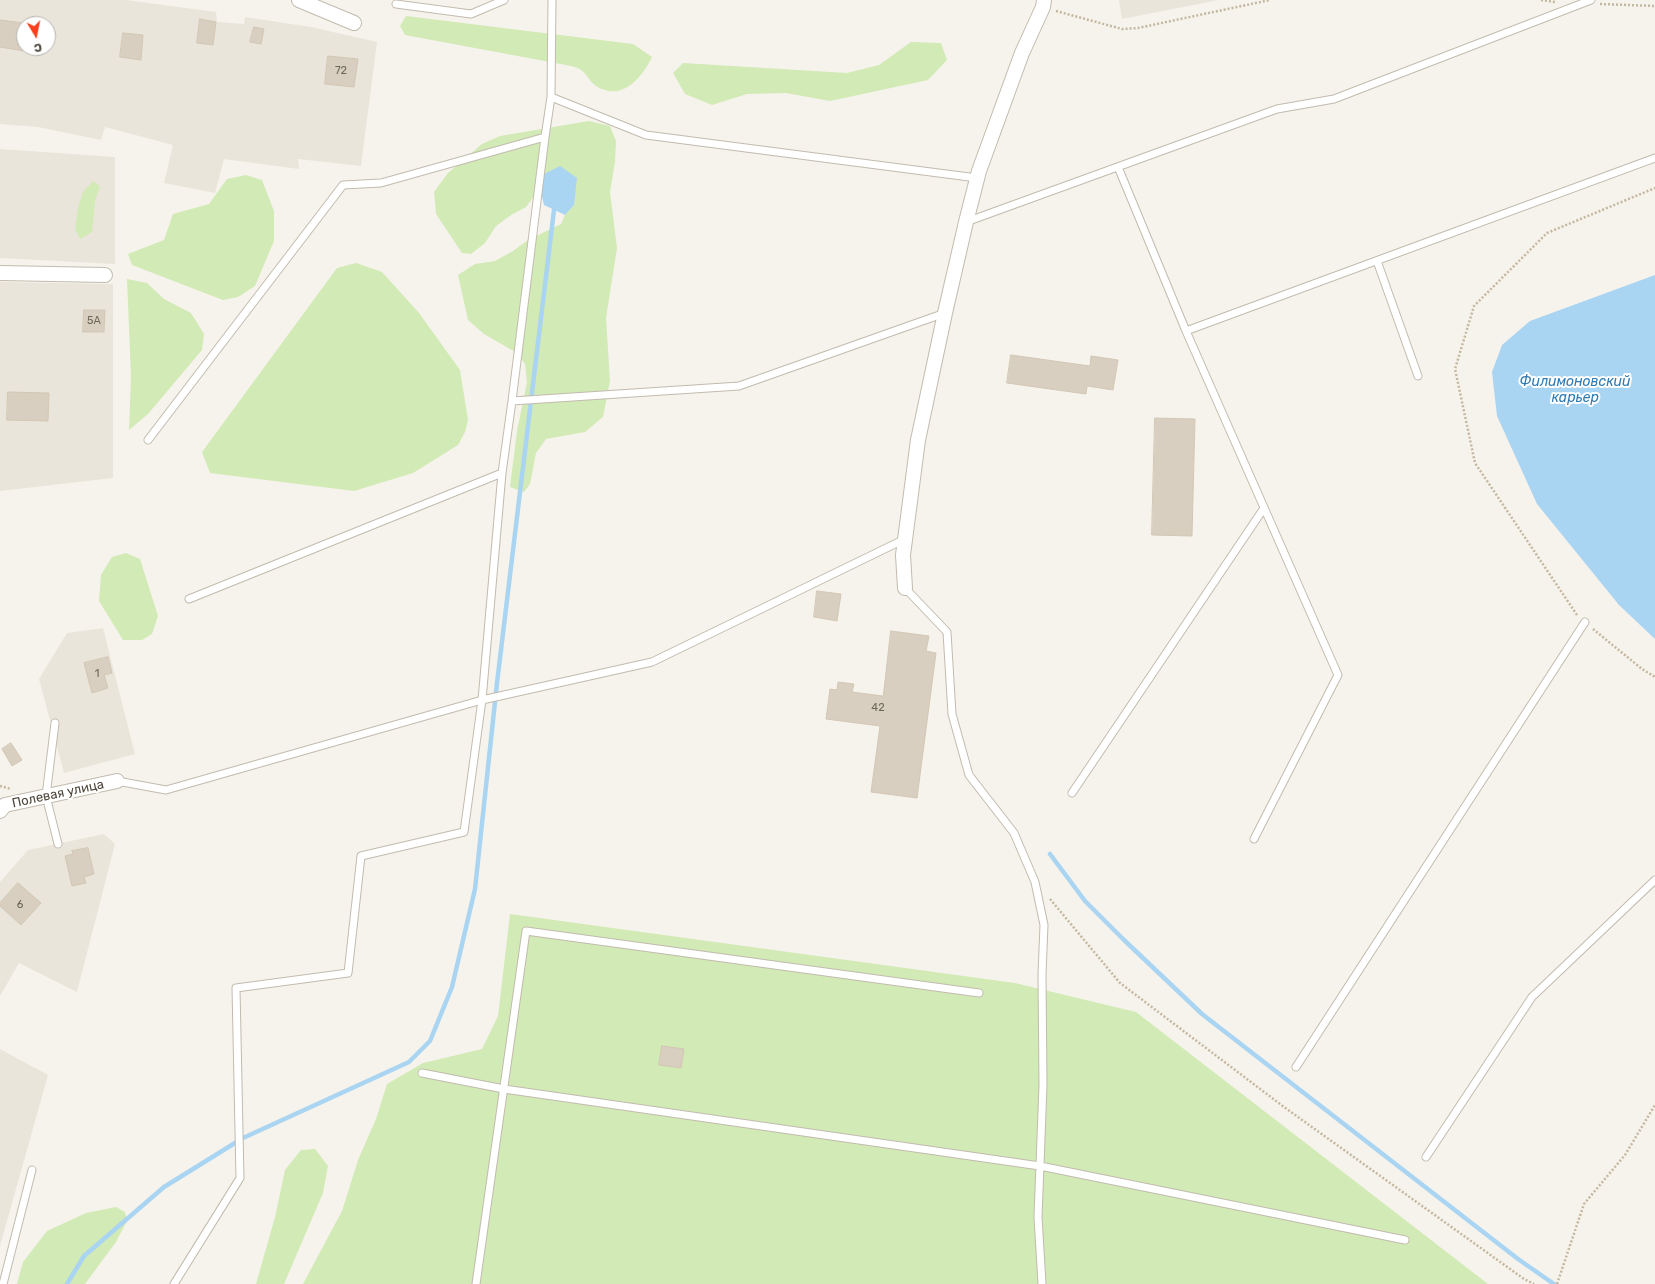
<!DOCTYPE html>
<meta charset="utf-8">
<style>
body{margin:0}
#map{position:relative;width:1655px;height:1284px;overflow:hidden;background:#f6f3ec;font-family:Rubik,sans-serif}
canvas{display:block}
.north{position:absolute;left:16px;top:16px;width:40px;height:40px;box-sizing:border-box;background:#fff;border:1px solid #b7b4b0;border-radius:50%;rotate:170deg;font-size:11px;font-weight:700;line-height:16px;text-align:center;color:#4b4439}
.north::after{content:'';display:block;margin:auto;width:14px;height:18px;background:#fc3f1d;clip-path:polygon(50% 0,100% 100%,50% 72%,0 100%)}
</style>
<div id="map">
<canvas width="1655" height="1284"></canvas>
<div class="north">С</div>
</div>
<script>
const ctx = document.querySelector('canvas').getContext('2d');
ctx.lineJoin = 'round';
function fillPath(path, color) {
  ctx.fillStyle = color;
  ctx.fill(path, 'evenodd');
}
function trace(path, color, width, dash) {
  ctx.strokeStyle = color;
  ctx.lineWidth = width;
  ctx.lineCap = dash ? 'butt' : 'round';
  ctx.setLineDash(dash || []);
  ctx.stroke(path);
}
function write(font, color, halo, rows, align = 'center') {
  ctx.font = font + ' Rubik,sans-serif';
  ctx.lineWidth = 4;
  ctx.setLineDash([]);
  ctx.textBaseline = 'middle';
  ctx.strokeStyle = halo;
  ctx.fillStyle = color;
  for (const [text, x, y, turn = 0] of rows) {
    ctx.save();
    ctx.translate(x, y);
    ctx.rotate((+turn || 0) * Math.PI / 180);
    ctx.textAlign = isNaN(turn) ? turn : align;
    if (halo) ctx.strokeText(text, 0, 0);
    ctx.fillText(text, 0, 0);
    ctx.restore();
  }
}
fillPath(new Path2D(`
 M0,0H126L216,12L217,22L244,24L245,17L311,27L377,42L361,166L298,159L299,169L224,159L215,193L164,183L173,145L105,127L101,140L38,127L0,124ZM24,24H48V48H24Z
 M1119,0H1219L1122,19Z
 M0,149L115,157V264L0,258Z
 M0,282L113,284V478L0,491Z
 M103,628L135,754L64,773L39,679L67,633Z
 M104,834L115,844L77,992L19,963L0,996V882L28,850Z
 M0,1049L48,1075L0,1246Z`), '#eae5da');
fillPath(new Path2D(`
 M406,16L633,44L652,57C641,79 622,102 596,86C590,82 587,74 581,70C577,67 571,66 566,65L405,35L400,26Z
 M911,42L941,43L947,60L928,80L830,101L786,93L747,94L712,105L685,94L673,73L683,63L847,73L879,65Z
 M589,121L610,126L616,141L615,162L610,192L617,248L606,318L610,381L603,417L585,432L546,439L536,453L530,484L524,492L510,487L517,431L527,382L525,364L517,353L484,334L468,320L458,275L475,264L495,261L513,251L528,240L561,224L565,215L574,205L540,188L526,207L511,215L496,226L485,243L471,254L462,253L436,214L434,192L448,173L482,144L500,136Z
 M246,175L262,180L274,211V241L255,286L238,297L223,300L132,265L128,254L164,240L173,214L209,204L227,179Z
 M93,181L100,186L95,201L92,232L80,239L75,229L78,208L83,192Z
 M356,263L382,272L419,313L460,370L468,420L465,432L458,445L413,473L354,491L210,473L202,452L337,268Z
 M127,279L147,283L164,299L191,313L204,334L202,350L148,414L129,430L131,377Z
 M126,553L140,559L158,616L152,634L142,640H123L99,601L101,575L112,557Z
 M510,914L1015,983L1136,1012L1488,1284H303L342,1211L358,1160L376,1119L387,1084L423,1063L482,1049L498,1016Z
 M315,1149L328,1166L323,1193L284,1284H256L275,1217L285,1170L301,1150Z
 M116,1207L125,1212L127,1221L116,1242L85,1284H17L23,1262L47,1231L86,1213Z`), '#d2eab5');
fillPath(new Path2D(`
 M560,166L577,178L574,205L565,215L544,205L540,188L544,174Z
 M1655,275V639L1619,605L1537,504L1497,416L1492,372L1502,345L1530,321Z`), '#a9d4f2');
trace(new Path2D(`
 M1050,854L1085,901L1124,940L1202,1014L1518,1259L1554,1284
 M67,1284L84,1256L164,1187L243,1138L409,1062L430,1041L452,987L475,889L497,683L554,210`), '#a9d4f2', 4.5);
const building = new Path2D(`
 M200,19L216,22L213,45L197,43Z
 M0,20L24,23V51L0,47Z
 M254,27L264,29L261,44L250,42Z
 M123,33L143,35L141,60L120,57Z
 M328,56L358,59L354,87L325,84Z
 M84,310H105L104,332H83Z
 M1011,355L1090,366L1091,356L1118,360L1113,390L1087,386L1086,394L1007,383Z
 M8,392L49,393L48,421L7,420Z
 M1155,418L1195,419L1192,536L1152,535Z
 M817,591L841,594L837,621L814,617Z
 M891,631L929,636L926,651L936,653L917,798L871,792L880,726L826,719L830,689L837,690L838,682L854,684L852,692L883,696Z
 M108,657L112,673L104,675L108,688L92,693L84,663Z
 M11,743L22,760L12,766L2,749Z
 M88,848L94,874L84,877L86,883L72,886L65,856L73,854L72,851Z
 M18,883L41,903L21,925L0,906V903Z
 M662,1046L684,1049L681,1068L659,1065Z`);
fillPath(building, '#d8cfc1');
trace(building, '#d3c7b4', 1);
const lane = new Path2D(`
 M396,4L471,14L504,0
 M551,97L552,0
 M545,137L551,97L646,135L977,178
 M1118,167L1186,331L1655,158
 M966,222L1277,109L1334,99L1591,0
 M1377,261L1418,376
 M1186,331L1338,675L1254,839
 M148,440L343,185L381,183L545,137L512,401
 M502,473L482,700L652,662L905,539
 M905,588L947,632L952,714L969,775L1014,833L1035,882L1044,925L1042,974L1043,1085L1038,1217L1042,1284
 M189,599L502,473L512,401L739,386L945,313
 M55,723L46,796L58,844
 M117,781L166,790L482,700L464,832L361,856L348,973L236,988L240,1178L174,1284
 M1072,793L1264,508
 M1296,1067L1585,622
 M422,1073L504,1089L1040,1166L1405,1240
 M1426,1157L1532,997L1655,880
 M3,1284L32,1170
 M476,1284L526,931L979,993`);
const street = new Path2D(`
 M299,0L354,23
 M0,273L105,275
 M905,588L903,555L918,440L945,313L966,222L979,171L1022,53L1043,7L1044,0
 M0,811L5,805L117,781`);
trace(lane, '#c2bbae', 9);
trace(street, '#c2bbae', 16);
trace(new Path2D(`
 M1541,0L1555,2
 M1600,4L1655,6
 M1056,11L1122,29L1138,28L1270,0
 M1577,615L1475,463L1455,369L1474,306L1547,233L1655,188
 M1593,629L1642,669L1655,677
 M0,786L11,789
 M1050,899L1120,983L1284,1107L1524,1279L1534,1284
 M1557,1284L1584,1204L1625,1155L1655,1105`), '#c4b79f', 2.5, [2, 2]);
trace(lane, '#fff', 7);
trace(street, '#fff', 14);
write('11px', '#6e675b', null, [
 ["72",341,71],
 ["5А",94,321],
 ["1",97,674],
 ["42",878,708],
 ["6",20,905]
]);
write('13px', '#4b4439', '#fff', [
 ["Полевая улица",58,794,-12]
]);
write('italic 14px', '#2e7ab2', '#fff', [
 ["Филимоновский",1575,382],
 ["карьер",1575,398]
]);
</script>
